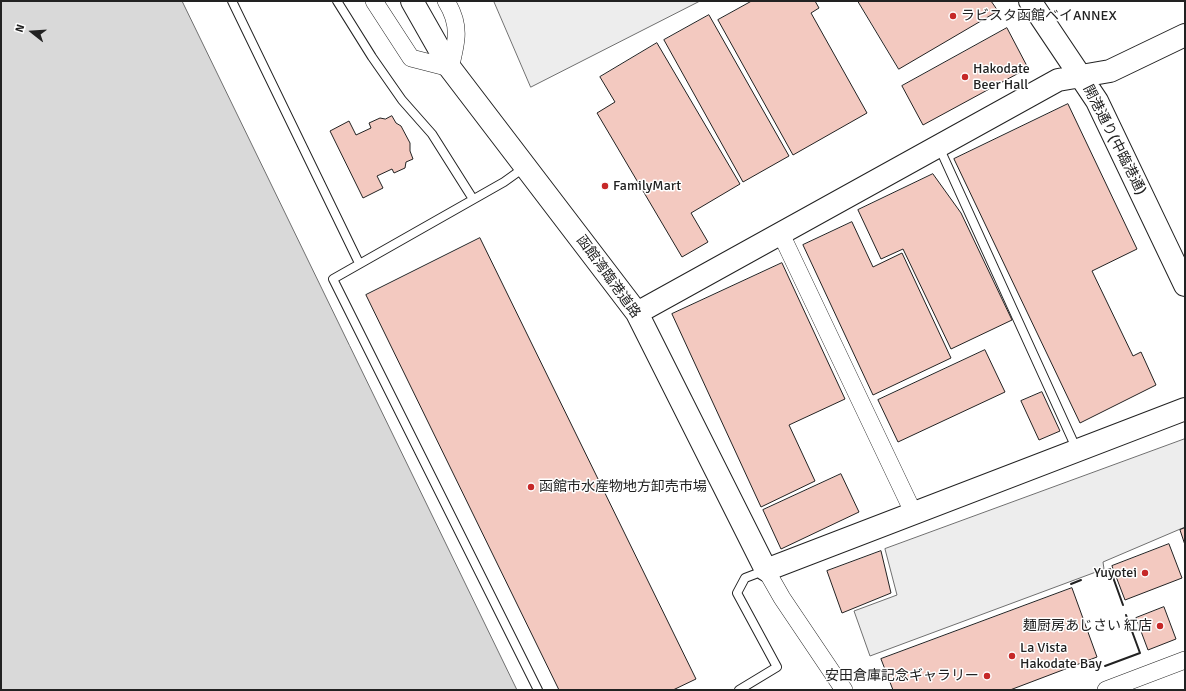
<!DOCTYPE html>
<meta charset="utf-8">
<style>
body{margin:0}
#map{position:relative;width:1186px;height:691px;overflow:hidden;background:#fff;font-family:Signika,sans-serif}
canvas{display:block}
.frame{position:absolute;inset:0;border:2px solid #222;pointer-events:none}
.north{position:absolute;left:12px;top:12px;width:40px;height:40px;-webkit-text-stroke:3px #fff;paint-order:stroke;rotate:287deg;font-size:11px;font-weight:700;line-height:16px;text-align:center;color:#222}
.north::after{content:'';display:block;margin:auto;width:14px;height:18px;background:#222;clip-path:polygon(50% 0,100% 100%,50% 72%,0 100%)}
</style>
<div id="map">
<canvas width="1186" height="691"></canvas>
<div class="frame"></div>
<div class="north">N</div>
</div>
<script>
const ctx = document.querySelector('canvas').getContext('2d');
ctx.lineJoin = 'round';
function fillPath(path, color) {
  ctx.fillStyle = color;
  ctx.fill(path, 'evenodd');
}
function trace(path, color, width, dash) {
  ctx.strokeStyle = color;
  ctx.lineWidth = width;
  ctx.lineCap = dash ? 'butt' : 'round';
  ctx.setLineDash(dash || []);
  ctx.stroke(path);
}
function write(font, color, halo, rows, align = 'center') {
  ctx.font = font + ' Signika,"Noto Sans JP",sans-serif';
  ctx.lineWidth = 3;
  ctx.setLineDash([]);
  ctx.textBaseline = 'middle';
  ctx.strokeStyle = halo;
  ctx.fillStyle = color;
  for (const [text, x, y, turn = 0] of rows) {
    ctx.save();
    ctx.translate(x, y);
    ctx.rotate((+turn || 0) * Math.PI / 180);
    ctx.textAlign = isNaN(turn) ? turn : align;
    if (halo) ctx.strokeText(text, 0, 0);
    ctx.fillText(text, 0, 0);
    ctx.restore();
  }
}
const parking = new Path2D(`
 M494,1H700L531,87Z
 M1185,439V527L1103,562L1104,569L870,656L854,611L897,595L885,549Z`);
fillPath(parking, '#ededed');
trace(parking, '#6f6f6f', 1);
const water = new Path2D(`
 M1,1H182L517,690H1Z`);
fillPath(water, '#d9d9d9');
trace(water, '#6f6f6f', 1);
const building = new Path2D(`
 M752,1H815L819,8L811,13L867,113L793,155L718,20Z
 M858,1H991L998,11L899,69Z
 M709,15L789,156L743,182L664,40Z
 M1007,28L1028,68L923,125L902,86Z
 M657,43L740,184L691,213L708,242L682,257L597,113L615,102L600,77Z
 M1068,104L1137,249L1092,271L1133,356L1141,352L1156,385L1080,423L954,159Z
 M392,116L396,123L401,126L410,143V151L413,159L406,162L405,168L394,173L392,169L377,176L383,188L363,198L330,131L349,121L356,135L371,128L369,123L380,118L385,119Z
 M933,174L961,213L1012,320L951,349L903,249L881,259L858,210Z
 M852,222L873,267L902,253L951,358L873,395L803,245Z
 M480,238L696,679L673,690H559L366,295Z
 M782,263L845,399L789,425L815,481L761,507L672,314Z
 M985,350L1005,392L898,442L878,400Z
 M1042,392L1060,431L1039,440L1021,401Z
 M841,474L859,512L781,549L763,510Z
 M1185,528V545L1180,530Z
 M1169,544L1182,578L1125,600L1112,566Z
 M881,551L891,593L842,613L827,571Z
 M1072,588L1097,657L1010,690H893L881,659Z
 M1164,607L1176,639L1148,650L1136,618Z`);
fillPath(building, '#f3c9c0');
trace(building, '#222', 1);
const lane = new Path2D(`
 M232,1L359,263
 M337,1L372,57L402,100L432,134L473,199
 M939,147L1077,450
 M525,167L504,182L333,279L538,690
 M739,690L777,667L737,593L745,578L766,570`);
const street = new Path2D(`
 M374,1L411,58L450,68C457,41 461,25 446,1
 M781,234L914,514
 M766,570L782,598L844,690
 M1106,690L1185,660`);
const secondary = new Path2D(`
 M412,1L450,68L637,313L766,570L1185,409
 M1030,1L1097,101L1185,285
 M637,313L1058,80L1110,71L1185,35`);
trace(lane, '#222', 10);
trace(street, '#222', 18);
trace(secondary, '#222', 24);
trace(lane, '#fff', 8);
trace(street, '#fff', 17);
trace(secondary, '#fff', 22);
trace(new Path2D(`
 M1103,572L1110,569L1123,605
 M1071,584L1081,580
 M1105,666L1140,653L1126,615`), '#222', 2);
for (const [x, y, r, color] of [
 [953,16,4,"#c62828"],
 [965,77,4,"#c62828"],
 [605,186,4,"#c62828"],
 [531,487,4,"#c62828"],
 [1145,573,4,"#c62828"],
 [1160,626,4,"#c62828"],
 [1012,656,4,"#c62828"],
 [987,676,4,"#c62828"]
]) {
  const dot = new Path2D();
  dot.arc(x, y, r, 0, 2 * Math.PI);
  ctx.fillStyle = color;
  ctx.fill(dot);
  trace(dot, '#fff', 1.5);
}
write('14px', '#222', '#fff', [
 ["ラビスタ函館ベイANNEX",961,16],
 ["Hakodate",973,69],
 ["Beer Hall",973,85],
 ["FamilyMart",613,186],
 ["函館市水産物地方卸売市場",539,487],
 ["Yuyotei",1137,573,"right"],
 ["麺厨房あじさい 紅店",1152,626,"right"],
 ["La Vista",1020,648],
 ["Hakodate Bay",1020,664],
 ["安田倉庫記念ギャラリー",979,676,"right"]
], 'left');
write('14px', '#222', '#fff', [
 ["開港通り(中臨港通)",1114,140,63],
 ["函館湾臨港道路",608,277,54]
]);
</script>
